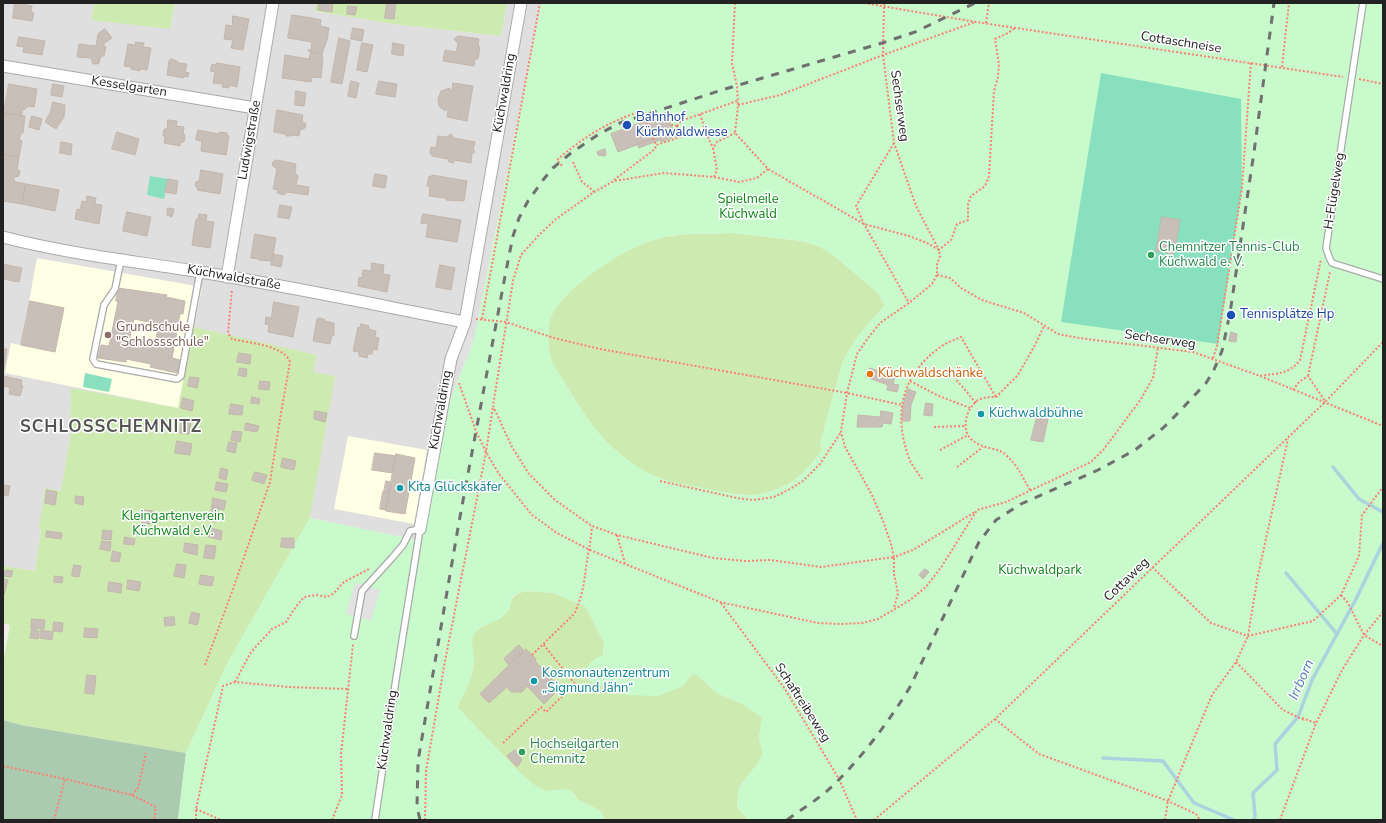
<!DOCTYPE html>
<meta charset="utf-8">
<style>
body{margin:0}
#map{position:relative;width:1386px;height:823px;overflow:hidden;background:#f2efe9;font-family:"Nunito Sans",sans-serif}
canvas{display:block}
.frame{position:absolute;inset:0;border:4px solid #222;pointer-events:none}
</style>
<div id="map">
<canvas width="1386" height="823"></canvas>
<div class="frame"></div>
</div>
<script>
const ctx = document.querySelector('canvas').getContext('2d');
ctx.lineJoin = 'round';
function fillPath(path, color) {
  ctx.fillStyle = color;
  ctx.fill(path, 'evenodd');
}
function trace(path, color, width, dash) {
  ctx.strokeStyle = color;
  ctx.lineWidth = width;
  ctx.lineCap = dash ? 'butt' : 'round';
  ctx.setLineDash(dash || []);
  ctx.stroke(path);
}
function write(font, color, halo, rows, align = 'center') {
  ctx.font = font + ' "Nunito Sans",sans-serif';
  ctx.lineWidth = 3;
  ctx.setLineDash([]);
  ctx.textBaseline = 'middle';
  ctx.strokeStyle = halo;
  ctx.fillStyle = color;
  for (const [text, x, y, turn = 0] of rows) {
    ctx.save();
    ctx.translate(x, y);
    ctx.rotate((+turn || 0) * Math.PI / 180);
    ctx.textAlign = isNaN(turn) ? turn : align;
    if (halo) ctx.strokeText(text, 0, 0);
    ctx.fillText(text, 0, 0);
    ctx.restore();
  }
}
fillPath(new Path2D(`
 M3,3H85L94,4L91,19L170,29L175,3H316L314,11L394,24L501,36L507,3H541L474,339L446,411L425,532L416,540L310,518L334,376L313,372L178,408L71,388L70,437L61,492L45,489L41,530L35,571L3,566Z`), '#e0dfdf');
fillPath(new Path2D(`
 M37,258L202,287L178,408L5,373L11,343L21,345Z
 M348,436L427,450L414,524L334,509Z`), '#ffffe5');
fillPath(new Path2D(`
 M85,3H175L170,29L91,20L94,5Z
 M316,3H507L501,36L394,24L314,11Z
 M733,233L802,241L818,246L832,254L878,293L885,306C868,322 852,342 842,364L820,444L822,450C810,466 799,480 780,488C771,492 760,495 751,495C735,495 720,491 706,489C687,485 667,483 650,474C639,469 629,461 620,454C590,430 573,395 553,364C547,351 546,323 554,311C570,284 627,246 657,239C682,232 708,234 733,233Z
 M194,327L317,355L313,372L335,376L310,518L227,664L186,753L21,725L3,720V663L10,625L3,623V566L35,571L41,530L39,528L45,488L61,491L70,437L71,388L178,408Z
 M526,591L554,593L586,607L604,643L603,655L683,686L693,673L700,677L715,692L742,704L762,717L759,738L763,754L756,766L739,787L737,807L748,820H606L599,810L577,799L574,793L546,791L534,785L519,772L457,707C464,693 472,679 474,664C474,654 468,641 474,633C482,623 497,623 505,614C516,602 505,597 526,591Z`), '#cdebb0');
fillPath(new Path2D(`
 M3,720L21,725L186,753L178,820H3Z`), '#aacbaf');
fillPath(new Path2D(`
 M541,3H1383V820H748L737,807L739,787L756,766L763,754L759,738L762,717L742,704L715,692L700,677L693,673L683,686L658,696L626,695L593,683L589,680L585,672C589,662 594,659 603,655L604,643L586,607L554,593L526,591L519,593L512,597L509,610L500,619L481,627L474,634L472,641L474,663L470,681L457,707L519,772L534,785L546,791L565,789L571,791L577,799L599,810L606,820H178L186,753L227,664L310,518L416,540L425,532L446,411L474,339ZM733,233L802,241L818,246L832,254L878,293L885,306C868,322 852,342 842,364L820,445L822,450C810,466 799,480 780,488C771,492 762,494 753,495C738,496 723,492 708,489C689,485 668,483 650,474C639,468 629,461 620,454C590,430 573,395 553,364C547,351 546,323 554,311C570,284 627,246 657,239C682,232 708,234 733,233Z`), '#c8facc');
fillPath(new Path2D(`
 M1101,73L1241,99L1242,188L1218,344L1061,322Z
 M150,176L168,179L164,199L147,195Z
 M85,373L112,379L109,392L83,387Z`), '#88e0be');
fillPath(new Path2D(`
 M460,334L474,339L466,362L452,357Z
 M355,583L380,590L371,621L346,614Z`), '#e2e2e2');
trace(new Path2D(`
 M1333,467L1359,499L1383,512
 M1286,573L1337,634
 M1103,758L1163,761L1194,803L1234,820
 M1254,820L1255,816L1253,793L1277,770L1275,744L1298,717L1312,680L1355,601L1383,543`), '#aad3df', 3.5);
const building = new Path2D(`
 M15,3L32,6L31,12L34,13L32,21L13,18Z
 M319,3H333L332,12L318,10Z
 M387,3H396L394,19L385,18Z
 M348,6L357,7L355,15L347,14Z
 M292,15L312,18L321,20L320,26L329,28L327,40L322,54L308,51V50H311L312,42L288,38Z
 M233,16L249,19L243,50L231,48L233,40L224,39L226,25L232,26Z
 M353,28L364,30L362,41L351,39Z
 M105,29L112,38L104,43V47H106L104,56H101L99,63L97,64H93L91,58L77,57L79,44L96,46L98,34Z
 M459,36L479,39L478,47H480L478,59H475L474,66L443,61L445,50L456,52L458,44L454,39Z
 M19,37L45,41L42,55L23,52L24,47L17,46Z
 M339,38L350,41L342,84L331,82Z
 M136,42L144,43L143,47L151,48L147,70L140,69V71L131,69V67L124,66L128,44L135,45Z
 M362,43L373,45L367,72L357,70Z
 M393,43L404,45L403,56L392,54Z
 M311,51L322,54V57H323L321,78L312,77L311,82L282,78L285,55L309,59Z
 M171,59L177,61L179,63L187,64L185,72L189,73L188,77L184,76V78L167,75L169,61Z
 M217,63L240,67L237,87L229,85V88L222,87L223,84L213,83L215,72L210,71L212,64L216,65Z
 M351,81L359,83L356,98L348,96Z
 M379,81L397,84L395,97L376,94Z
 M453,83L473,86L467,121L447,117L448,110L446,109L445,111L439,106L438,99L441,91L450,88L449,90H452Z
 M9,84L37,89L34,107L29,106L22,111V116L4,113Z
 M53,84L64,86L62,97L51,95Z
 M296,91L306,93L304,106L295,105Z
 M53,102L65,105L64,117L56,129L45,122L50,113Z
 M277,110L303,115L302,121L306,124L305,128L300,130L299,136L292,135L290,136H286L285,134L274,132Z
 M4,113L25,116L23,133H21L19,140L22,141L19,157L3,154Z
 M666,113L673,131L618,152L611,134Z
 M32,116L42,119L39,130L29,127Z
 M168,120L177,121L176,126L184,127L183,134L185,135L184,142H181L180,146L164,143L165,136H163L164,129H167Z
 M198,130L219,134L220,132L227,133V135L229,136L226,155L201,151L202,141L196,140Z
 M675,130L677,136L661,142L659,136Z
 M117,132L139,139L135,155L112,149Z
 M451,134L454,138L475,142L473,150L475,152L472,154L471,163L454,160V163L449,162L448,159L432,156L430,153L431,147L436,148L438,136L447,137Z
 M659,136L660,140L639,148L637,144Z
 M61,142L72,144L71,155L60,153Z
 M605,149L606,155L604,156L598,155L597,152Z
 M3,154L19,157L17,169L20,171L19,176L14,177V180L15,182L26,184L22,204L3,201Z
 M277,160L296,164L295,173L298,176L296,185L309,187L308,195L287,192L284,195L277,193L278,190L273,189L277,169L272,165L273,162Z
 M201,170L223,174L220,194L197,190L198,188L195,186L196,182L199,181Z
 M375,174L387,176L385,188L373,186Z
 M432,175L467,181L464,201L446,200L445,198L429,196L430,187L427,186L429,176L432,177Z
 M168,179L178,181L176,194L165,192Z
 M26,184L59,190L55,211L22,204Z
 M87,196L96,198L95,204L102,205L99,224L75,219L77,209L80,210L82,201L86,202Z
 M280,205L292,207L289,219L278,217Z
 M168,208L174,209L172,217L167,215Z
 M127,212L151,217L147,236L123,231Z
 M199,214L207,215L206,221L214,222L210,248L192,245L196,219H198Z
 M423,214L461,220L457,242L426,237L428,224L421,223Z
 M1162,217L1180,220L1174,254L1156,251Z
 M255,234L276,238L272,261L259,260V259L251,258Z
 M273,254L283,256L281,267L271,265Z
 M372,263L384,265L383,274L390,275L387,292L358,286L359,277L362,278L363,270L371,271Z
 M3,264L22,268L19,282L3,279Z
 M440,265L455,268L451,290L436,287Z
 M118,288L167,295L166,297L185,301L183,314H180L172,358L180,360L177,373L150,367L151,364L126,359V362L98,358L101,345L109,346L118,302L116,301ZM134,319L159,324L155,343L130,338Z
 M30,301L64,308L55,352L21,345Z
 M274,302L299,307L293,337L268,332L269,325L265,324L266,317L271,318Z
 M319,318L324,319L325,321L334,323V336L332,335L330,344L313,341L317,319Z
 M361,324L369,326L368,329L376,331L375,337L379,338L377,350L373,349L372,354H368L367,358L359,356V352L353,351L358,327L360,328Z
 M1231,332L1237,334L1236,342L1229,341Z
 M3,349H7L3,374Z
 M239,353L251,355L250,364L237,362Z
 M240,368L247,369L246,377L238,375Z
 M870,368L895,377L893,384L899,385L897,392L887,390L888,385L866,377Z
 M3,376L22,380L21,385L23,386L20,396L9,394L10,389L8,387L3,386Z
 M190,377L199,378L197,388L188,386Z
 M260,381L270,382L269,390L259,389Z
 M908,389L916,392L911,405L910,421H902L903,405Z
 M252,397L260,399L259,404L251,403Z
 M183,398L194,401L192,411L181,408Z
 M926,403L933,404L932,416L924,415Z
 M231,404L243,406L242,415L229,414Z
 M315,411L327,413L325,422L314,419Z
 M881,411L893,413L891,424L883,423L882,427H857L858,415L880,417Z
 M1037,417L1048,419L1043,442L1031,440Z
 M182,420L191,422L189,434L180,433Z
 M246,423L259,426L257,432L245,430Z
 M233,431L242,432L240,442L231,440Z
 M177,441L192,444L190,455L175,453Z
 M229,442L237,443L235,453L227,451Z
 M375,453L396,456L393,473L372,470Z
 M396,454L415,458L405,514L386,511Z
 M283,458L296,461L294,470L281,467Z
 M221,468L228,470L226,480L219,478Z
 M255,472L267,475L264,484L252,480Z
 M386,481L391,482L389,493L384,492Z
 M217,482L228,484L226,492L215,490Z
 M3,485L10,486L8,496L3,495Z
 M47,490L57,492L55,505L45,503Z
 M383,492L389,493L386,510L380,509Z
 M76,496L84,497L83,505L75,503Z
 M213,498L226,501L224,510L212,507Z
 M212,507L219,509L216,522L209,520Z
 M144,510L153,511L151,524L142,523Z
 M210,528L222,531L221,540L208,537Z
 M103,530L112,531L111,540L102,539Z
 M47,531L62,533L61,539L46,537Z
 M125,537L135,539L134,545L124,544Z
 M282,538H294V548L281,547Z
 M102,541L111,542L110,551L100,549Z
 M185,543L198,545L197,555L184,552Z
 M206,545L216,546L214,559L204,558Z
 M113,551L121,553L119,562L111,561Z
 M177,564L186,565L184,578L174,576Z
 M74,565L81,566L79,577L72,576Z
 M925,569L929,572L923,579L919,575Z
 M6,570L13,571L11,577L4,576Z
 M201,575L214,577L212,586L199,584Z
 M55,576L63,577L62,583L54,582Z
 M3,579L8,580L4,595L3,594Z
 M128,580L141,582L139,591L127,589Z
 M109,582L122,584L121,593L108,591Z
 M192,612L200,614L197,625L189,623Z
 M174,617L175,625L165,626L164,618Z
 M32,619L45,620L44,629L31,628Z
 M54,622L63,623L62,632L53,631Z
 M85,628L98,629L97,638L84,637Z
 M32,629L39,631L38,639L30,638Z
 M41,630L53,632L52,640L40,638Z
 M519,645L524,651L509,665L504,659Z
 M526,649L536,659L535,661L560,688L544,704L527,686L522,692H511L507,687L489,703L480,694Z
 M87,675L96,676L94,694L85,693Z
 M515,750L522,760L517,767L507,756Z`);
fillPath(building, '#c7bfb8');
trace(building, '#c4b6ab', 1);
const lane = new Path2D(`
 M1363,3L1326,248L1329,257L1332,263L1383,279
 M121,260L115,289L104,305L93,359L96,364L177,379L181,376L200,272
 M354,636L362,591L392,558L403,545L410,531L420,529L396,679L375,820`);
const street = new Path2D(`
 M3,66L255,108
 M3,237C68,254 134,261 200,272C289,286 377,305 465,322
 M227,277L273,3
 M420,529L451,359L465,322L521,3`);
trace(lane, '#a9a9a9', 8);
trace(street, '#a9a9a9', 13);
trace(new Path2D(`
 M735,3L732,64L737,86L738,106L735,133L768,169L864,224L909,236L927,243L939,250L940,256L937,265V275L932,284L909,303L880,323L868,338L857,354L847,393L841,432L845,447L872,495L883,521L891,544L894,557L913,550L975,512
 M864,3L976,22L1343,77
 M884,3L883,55L894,143L916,206L939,250L951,240L957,224L968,220V204L971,196L985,186L989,176L994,91L998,77L999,64L995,39L1008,33L1015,28
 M986,23L989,3
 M1282,67L1289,3
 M1359,79L1383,84
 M738,105L780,95L883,55L975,22
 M678,113L681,121
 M700,114L706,133L713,148
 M677,126L681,121L737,101
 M677,126L672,125L670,119L678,115
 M894,143L856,206L864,224L909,303
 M573,162L582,182L589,187L594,192
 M562,164L561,165L557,160C582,138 609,121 642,111L656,145
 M768,169L757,178L739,182L714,177L664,173L614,181L594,192L556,219L538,236L521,255L513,281L493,406L512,447L529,474L555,500L592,526L617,535L713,558L745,561L770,560L821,567L894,557V574L898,593L894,608
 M714,177L717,170L713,148L717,142L735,133
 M614,180L655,149L656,145L681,137L677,126
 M937,275L950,278L961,288L982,300L1024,313L1058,334L1079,338L1193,352L1260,376L1383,426
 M476,319L506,322L554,338L600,349L847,393L902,405
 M482,319L540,3
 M1213,358L1217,346L1242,188L1251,62
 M1260,376C1278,373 1288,375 1300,360L1321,259
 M1308,376L1330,272
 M954,377L976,403
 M910,381L939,396L970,408
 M459,383L476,431L486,452L499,474L532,515L557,533L590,550L720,602L818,623L841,624L863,623L878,619L910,600L926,587L942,566L977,510L1006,502L1091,462L1104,449L1141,399L1153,378L1158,347
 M1293,390L1299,382L1308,376L1325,401
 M934,427L966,426
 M940,450L968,435
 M957,467L983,447
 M922,479C918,473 912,466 909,458C893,415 901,376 939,348C945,343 954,340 961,337L996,397
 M660,481L737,498L753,500L774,497L790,489L803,481L820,464L841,432
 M1030,490C1022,476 1018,466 1006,455C999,447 983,450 972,440C960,429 966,409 978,400C984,397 990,397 996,397L1018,375L1036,343L1044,326
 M617,535L625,563
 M1152,567L1211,623L1248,636L1313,621L1341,595L1359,556L1362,515L1383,487
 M1341,595L1348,603L1364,635L1383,646
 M721,603L785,689L839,779L857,820
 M532,655L574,614C582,598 584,584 586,567C588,554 591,540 592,526
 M1236,662L1283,710L1304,720
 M205,665L233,589L270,482L281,413L290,362C284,345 248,343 232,339L228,333L232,289
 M235,682L251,652L272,629L286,622L295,608L304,597L317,595L327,597L334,593L344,582L369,569
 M1302,718L1316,723
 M995,719L1039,754L1168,801L1196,814L1200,820
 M503,743L541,707L546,712L575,684L543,644
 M3,766L65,779
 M132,795L138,788L146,753
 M196,809L221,820
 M54,820L65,779L132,795L156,807L154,820
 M196,820V809L223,686L235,682L288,687L347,689
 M332,820L342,795L341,754L353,644
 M425,820L426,771L445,661L486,452L493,407
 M874,820L995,719L1325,402L1383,342
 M1165,820L1168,801L1212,695L1236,662L1248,636L1258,575L1288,439
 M1280,820L1316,723L1342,670L1364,635L1383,612`), '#fa8072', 2, [2, 2]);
trace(lane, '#fff', 5.5);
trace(street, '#fff', 11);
trace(new Path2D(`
 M420,820L417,807L418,761L459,522L506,271L513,236L519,218L528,201L543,180L553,168L571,153L599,134L620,123L725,89L882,43L915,32L975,3
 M787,820C800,810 814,802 827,791C857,764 889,722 910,687L979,542L996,520L1021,504L1098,470L1135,450L1163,428L1178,413L1206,383L1213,372L1222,351L1230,313L1254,152L1274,3`), '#707070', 3, [8, 8]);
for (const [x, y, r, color] of [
 [627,125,5,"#1a4fb4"],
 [1151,255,4,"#2e9e5b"],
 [1231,315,5,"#1a4fb4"],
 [108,335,4,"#8d6e63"],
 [870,374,4,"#e8710a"],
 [981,414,4,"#0f9aa8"],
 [400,488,4,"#0f9aa8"],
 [534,681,4,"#0f9aa8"],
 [522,752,4,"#2e9e5b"]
]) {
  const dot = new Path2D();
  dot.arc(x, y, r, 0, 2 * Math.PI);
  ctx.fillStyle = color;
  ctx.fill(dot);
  trace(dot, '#fff', 1.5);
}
write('13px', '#222', '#fff', [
 ["Cottaschneise",1181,43,9],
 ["Kesselgarten",129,87,9],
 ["Küchwaldring",505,93,-80],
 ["Sechserweg",899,106,82],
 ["Ludwigstraße",250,140,-80],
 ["H-Flügelweg",1335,191,-81],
 ["Küchwaldstraße",234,278,10],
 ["Sechserweg",1160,340,8],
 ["Küchwaldring",441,410,-80],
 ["Cottaweg",1127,580,-44],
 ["Schaftreibeweg",802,703,57],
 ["Küchwaldring",388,730,-82]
]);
write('13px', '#164399', '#fff', [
 ["Bahnhof",636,118],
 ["Küchwaldwiese",636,133],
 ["Tennisplätze Hp",1240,315]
], 'left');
write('13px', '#0c8416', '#fff', [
 ["Spielmeile",748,200],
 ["Küchwald",748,215],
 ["Kleingartenverein",173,517],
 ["Küchwald e.V.",173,532],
 ["Küchwaldpark",1040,571]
]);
write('13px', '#27864d', '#fff', [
 ["Chemnitzer Tennis-Club",1159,248],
 ["Küchwald e. V.",1159,263],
 ["Hochseilgarten",530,745],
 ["Chemnitz",530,760]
], 'left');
write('13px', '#785e54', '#fff', [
 ["Grundschule",116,328],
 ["\"Schlossschule\"",116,343]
], 'left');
write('13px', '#c56008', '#fff', [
 ["Küchwaldschänke",878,374]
], 'left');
write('13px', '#0d838f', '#fff', [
 ["Küchwaldbühne",989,414],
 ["Kita Glückskäfer",408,488],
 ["Kosmonautenzentrum",542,674],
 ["„Sigmund Jähn“",542,689]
], 'left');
write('italic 14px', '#4a7aab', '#fff', [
 ["Irrborn",1302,680,-66]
]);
ctx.letterSpacing = '1px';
write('bold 17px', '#555', '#fff', [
 ["SCHLOSSCHEMNITZ",111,428]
]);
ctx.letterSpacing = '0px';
</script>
